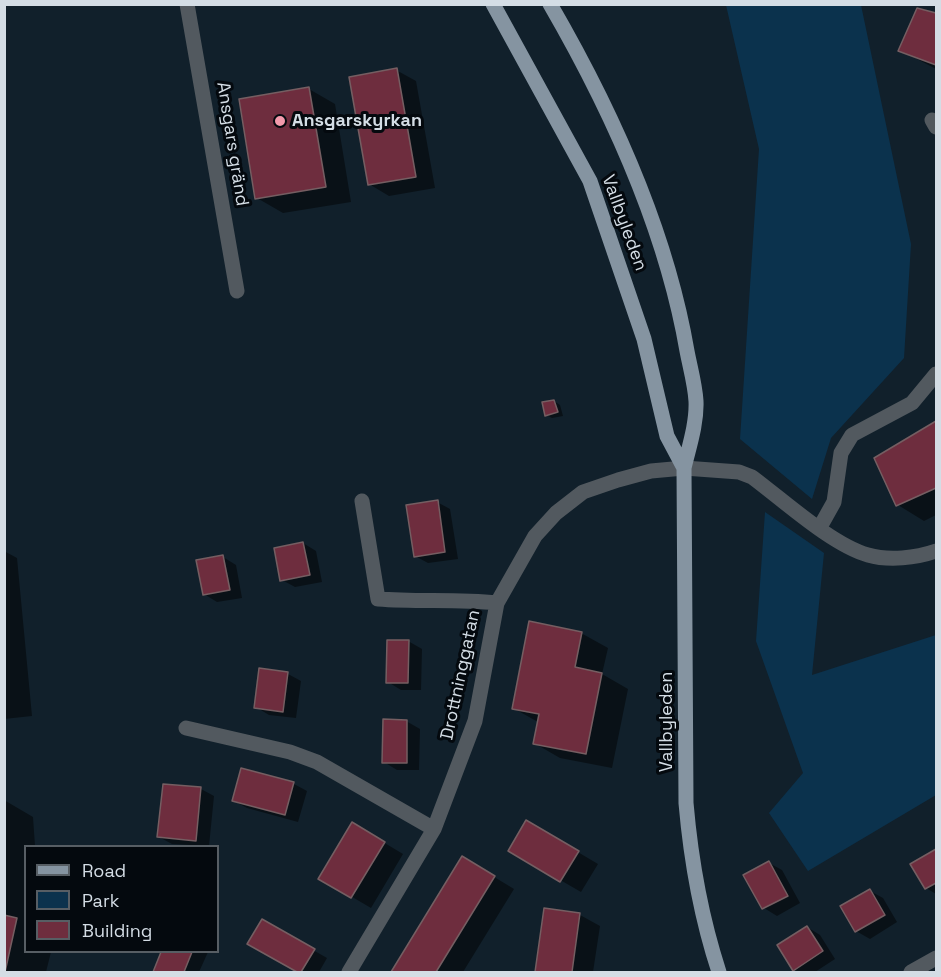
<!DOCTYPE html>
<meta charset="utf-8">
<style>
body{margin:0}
#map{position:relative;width:941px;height:977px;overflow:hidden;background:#11202b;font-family:"Space Grotesk",sans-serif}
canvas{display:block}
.frame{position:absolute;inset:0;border:6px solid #d4dde5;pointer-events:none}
.legend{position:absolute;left:24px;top:845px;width:195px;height:108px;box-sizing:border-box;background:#04090e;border:2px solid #575e64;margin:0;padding:8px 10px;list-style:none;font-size:18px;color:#d4dde5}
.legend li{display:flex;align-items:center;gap:12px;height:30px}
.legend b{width:30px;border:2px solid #575e64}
</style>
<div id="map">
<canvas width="941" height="977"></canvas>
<div class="frame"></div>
<ul class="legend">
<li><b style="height:8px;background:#8594a1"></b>Road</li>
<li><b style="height:16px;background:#0b324d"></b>Park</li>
<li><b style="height:16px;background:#6e2d3e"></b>Building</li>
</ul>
</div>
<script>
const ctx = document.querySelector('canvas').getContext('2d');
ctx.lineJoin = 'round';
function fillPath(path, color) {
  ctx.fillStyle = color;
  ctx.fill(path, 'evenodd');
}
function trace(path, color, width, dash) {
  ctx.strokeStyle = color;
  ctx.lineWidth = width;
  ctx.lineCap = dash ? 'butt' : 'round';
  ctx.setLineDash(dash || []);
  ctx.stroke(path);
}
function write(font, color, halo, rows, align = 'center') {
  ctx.font = font + ' "Space Grotesk",sans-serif';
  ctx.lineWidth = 6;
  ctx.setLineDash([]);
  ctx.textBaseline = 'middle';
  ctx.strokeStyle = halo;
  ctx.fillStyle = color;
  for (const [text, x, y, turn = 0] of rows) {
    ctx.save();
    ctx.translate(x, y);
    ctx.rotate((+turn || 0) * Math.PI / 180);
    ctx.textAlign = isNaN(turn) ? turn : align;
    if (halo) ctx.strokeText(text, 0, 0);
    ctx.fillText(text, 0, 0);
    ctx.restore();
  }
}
fillPath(new Path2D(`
 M726,5H861L911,244L904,358L831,438L812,499L740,439L759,149Z
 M765,512L824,553L812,675L936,635V795L808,871L769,813L803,773L756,641Z`), '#0b324d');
fillPath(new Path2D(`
 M917,10L936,15V69L900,50Z
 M396,70L416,81L435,188L389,196L369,184Z
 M309,89L335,104L351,202L283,213L257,198Z
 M554,401L560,405L563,416L552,418L546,415Z
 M936,423V515L924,521L898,505L876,458Z
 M437,502L450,509L458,559L428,563L415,556Z
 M303,543L316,551L322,582L295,587L282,580Z
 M4,551L17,558L32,716L4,719Z
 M223,557L236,565L242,598L217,602L204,594Z
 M581,633L608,648L602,674L628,689L612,768L560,758L534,743L538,722L513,708Z
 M408,641L422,649L421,690H401L388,682Z
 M261,670L288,674L301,681L296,718L269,715L256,707Z
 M406,721L420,729L419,770H397L384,762Z
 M242,770L294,784L307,791L298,822L247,808L234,801Z
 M201,789L214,796L209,846L172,844L159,837Z
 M4,800L33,817L35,846H26V952H51L46,972H4Z
 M527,822L598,864L581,892L510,851Z
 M353,824L403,854L371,908L320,878Z
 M936,851V894L926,888L912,865Z
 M463,858L514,889L463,972H393Z
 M769,863L782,870L800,903L777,916L764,908L745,875Z
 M870,891L883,898L897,922L870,939L856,931Z
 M545,910L580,915L600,926L593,972H537Z
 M262,921L327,958L319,972H299L249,944Z
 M807,927L820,935L835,959L815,972H799L794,970Z
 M163,952H208L199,972H155Z`), '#0007');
const building = new Path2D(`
 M917,8L936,13V65L898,51Z
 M397,68L416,177L368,185L349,77Z
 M309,87L326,187L255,199L239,99Z
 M554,400L558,412L545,416L542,402Z
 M936,421V488L896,506L874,458Z
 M438,500L445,552L414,557L406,505Z
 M303,542L310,575L280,581L274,548Z
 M223,555L230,590L203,595L196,560Z
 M529,621L582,632L575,667L602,673L586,754L533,744L539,714L512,709Z
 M387,640H409L408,683H386Z
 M259,668L288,672L283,712L254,708Z
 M383,719L407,720V763H382Z
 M241,768L294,782L285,815L232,801Z
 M163,784L201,787L196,841L157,837Z
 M526,820L579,851L560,882L508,851Z
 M352,822L385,842L351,898L318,879Z
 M936,849V883L925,889L910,864Z
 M462,856L495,876L436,972H391Z
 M769,861L788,896L762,909L743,875Z
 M870,889L885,915L855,932L840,906Z
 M544,908L580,913L572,972H535Z
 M4,915L17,918L5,972H4Z
 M262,919L315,949L301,972H297L247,944Z
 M807,926L823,951L793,971L777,945Z
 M161,952H192L184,972H153Z`);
fillPath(building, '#6e2d3e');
trace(building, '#755e62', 1.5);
trace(new Path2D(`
 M187,4L237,291
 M932,120L936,127
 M362,501L378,599C418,602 457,599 497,603
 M820,527L834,502L841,453L852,435L912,403L936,374
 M186,728L290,752L317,762L434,829
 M349,972L434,829L475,721L497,603L535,536L556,513L583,492L618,480L651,471L684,468L739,472L752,477C783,500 832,545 868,555C889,561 916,558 936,551
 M911,972L936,958`), '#52595f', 15);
trace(new Path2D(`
 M493,4L590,181L644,339L667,436L684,468
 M550,4C612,111 666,229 687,351C690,367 695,384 696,401C697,423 689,447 684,468L686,803C691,861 701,917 719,972`), '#8594a1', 15);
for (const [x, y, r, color] of [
 [280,121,6,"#f29aac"]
]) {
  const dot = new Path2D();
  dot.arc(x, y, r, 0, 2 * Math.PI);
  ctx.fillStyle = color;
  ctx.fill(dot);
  trace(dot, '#04090e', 2);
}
write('bold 18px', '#d4dde5', '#04090e', [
 ["Ansgarskyrkan",292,121]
], 'left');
write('18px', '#d4dde5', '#04090e', [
 ["Ansgars gränd",232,144,81],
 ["Vallbyleden",624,223,70],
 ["Drottninggatan",461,675,-78],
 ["Vallbyleden",667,722,-90]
]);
</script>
